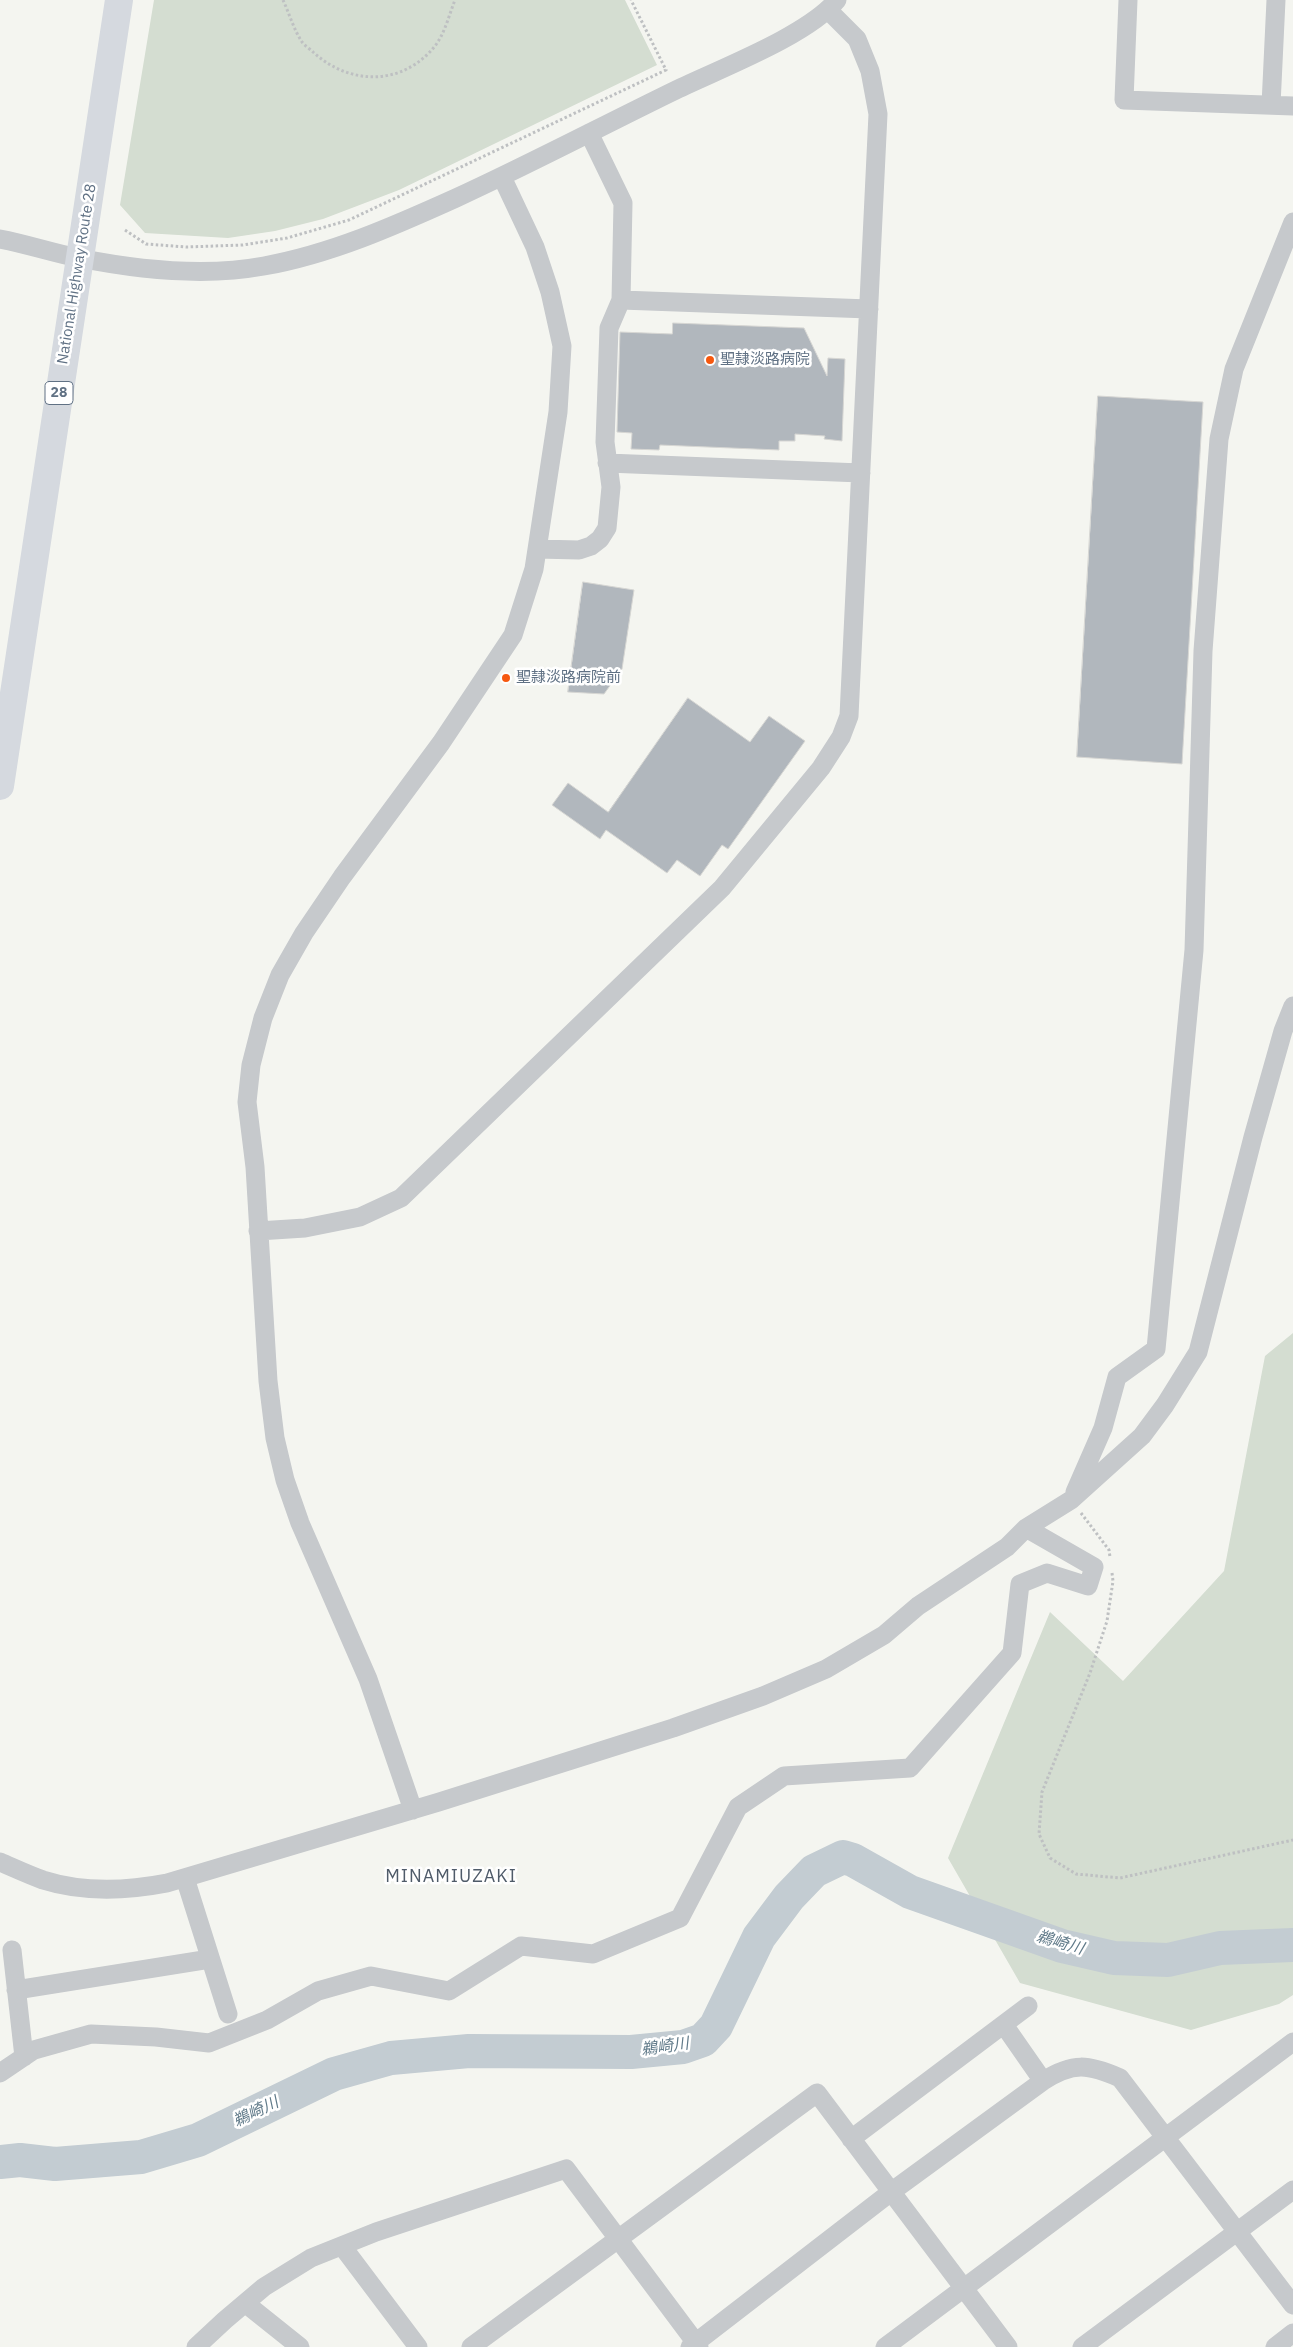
<!DOCTYPE html>
<meta charset="utf-8">
<style>
body{margin:0}
canvas{display:block;background:#f4f5f0}
</style>
<canvas width="1293" height="2347"></canvas>
<script>
const ctx = document.querySelector('canvas').getContext('2d');
ctx.lineJoin = 'round';
function fillPath(path, color) {
  ctx.fillStyle = color;
  ctx.fill(path, 'evenodd');
}
function trace(path, color, width, dash) {
  ctx.strokeStyle = color;
  ctx.lineWidth = width;
  ctx.lineCap = dash ? 'butt' : 'round';
  ctx.setLineDash(dash || []);
  ctx.stroke(path);
}
function write(font, color, halo, rows, align = 'center') {
  ctx.font = font + ' "IBM Plex Sans","Noto Sans JP",sans-serif';
  ctx.lineWidth = 5;
  ctx.setLineDash([]);
  ctx.textBaseline = 'middle';
  ctx.strokeStyle = halo;
  ctx.fillStyle = color;
  for (const [text, x, y, turn = 0] of rows) {
    ctx.save();
    ctx.translate(x, y);
    ctx.rotate((+turn || 0) * Math.PI / 180);
    ctx.textAlign = isNaN(turn) ? turn : align;
    if (halo) ctx.strokeText(text, 0, 0);
    ctx.fillText(text, 0, 0);
    ctx.restore();
  }
}
fillPath(new Path2D(`
 M154,0H625L657,65L399,190L323,219L275,231L228,238L145,233L120,205Z
 M1293,1333V1995L1279,2004L1191,2030L1020,1983L948,1858L1050,1612L1123,1681L1224,1571L1265,1356Z`), '#d4ddd1');
trace(new Path2D(`
 M0,2162L20,2160L55,2164L141,2157L198,2140L334,2074L391,2058L469,2051L631,2052L683,2047L703,2040L716,2026L759,1937L789,1897L814,1871L843,1857L853,1860L910,1892L1062,1946L1114,1958L1168,1960L1220,1948L1293,1945`), '#c3ccd2', 34);
const building = new Path2D(`
 M673,323L804,328L827,376L828,358L845,359L842,441L824,439L825,436L795,434V441H779V450L660,445L659,450L631,449L632,433L617,432L620,332L672,334Z
 M1098,396L1203,402L1182,764L1077,757Z
 M583,582L634,590L622,669L604,694L568,692Z
 M688,698L750,742L769,716L805,741L728,849L722,845L700,876L677,860L667,873L606,830L600,839L552,805L568,783L608,812Z`);
fillPath(building, '#b1b7bd');
trace(building, '#d6d6d3', 1);
trace(new Path2D(`
 M283,0C289,13 294,30 302,42C305,46 310,49 313,52C350,86 403,86 435,46C445,33 449,15 455,0
 M125,230L146,244L186,247L243,245L287,238L349,220L666,70L631,0
 M1081,1513L1109,1550L1110,1557
 M1112,1573L1113,1581L1107,1621L1090,1673L1042,1792L1039,1834L1050,1858L1076,1874L1120,1878L1293,1840`), '#bec0c2', 3, [2.5, 2.5]);
trace(new Path2D(`
 M1128,0L1124,100L1293,106
 M1271,105L1276,0
 M589,133L623,203L621,300L869,309
 M0,239C27,244 53,253 79,258C139,270 204,277 264,266C331,254 394,226 456,198C530,164 602,126 676,90C719,69 807,36 837,0
 M607,463L861,473
 M537,549L579,550L591,546L600,539L607,528L611,487L605,442L609,328L621,300
 M258,1231L305,1228L360,1217L401,1198L722,888L821,768L841,737L849,716L878,114L870,71L857,39L828,10
 M1075,1492L1103,1428L1117,1377L1156,1349L1194,950L1203,651L1219,439L1234,369L1293,222
 M413,1810L368,1679L300,1523L285,1480L275,1438L268,1381L255,1167L247,1102L251,1065L263,1018L280,975L304,933L342,877L441,743L513,635L534,569L558,412L562,346L550,292L535,247L502,177
 M0,1862C14,1868 29,1875 43,1880C84,1893 126,1891 167,1883L439,1802L673,1728L763,1696L826,1669L884,1635L918,1606L1007,1547L1026,1528L1071,1500L1142,1436L1165,1405L1198,1352L1253,1137L1283,1031L1293,1006
 M185,1878L228,2014
 M12,1950L24,2057
 M16,1990L210,1959
 M1004,2025L1043,2081
 M0,2073L34,2050L91,2034L156,2037L209,2043L267,2020L318,1991L371,1976L449,1991L521,1946L593,1954L680,1918L738,1807L784,1776L910,1768L1012,1653L1020,1584L1047,1573L1088,1586L1094,1567L1026,1528
 M851,2139L1028,2006
 M342,2246L418,2347
 M245,2303L300,2347
 M196,2347L225,2320L264,2287L311,2258L376,2232L566,2169L699,2347
 M471,2347L817,2093L1008,2347
 M690,2347L891,2192L1043,2081C1073,2062 1088,2064 1120,2078L1293,2305
 M885,2347L1293,2042
 M1082,2347L1293,2190
 M1275,2347L1293,2333`), '#c6c9cc', 19);
trace(new Path2D(`
 M0,786L119,0`), '#d5d9df', 28);
for (const [x, y, r, color] of [
 [710,360,5,"#f6580f"],
 [506,678,5,"#f6580f"]
]) {
  const dot = new Path2D();
  dot.arc(x, y, r, 0, 2 * Math.PI);
  ctx.fillStyle = color;
  ctx.fill(dot);
  trace(dot, '#fff', 2);
}
for (const [x, y, w] of [
 [59,393,28]
]) {
  const box = new Path2D();
  box.roundRect(x - w / 2, y - 11.5, w, 23, 4);
  ctx.fillStyle = '#fff';
  ctx.fill(box);
  trace(box, '#607184', 1);
}
write('bold 14px', '#607184', null, [
 ["28",59,393]
]);
write('15px', '#607184', '#fff', [
 ["National Highway Route 28",77,274,-81]
]);
write('15px', '#607184', '#fff', [
 ["聖隷淡路病院",720,360],
 ["聖隷淡路病院前",516,678]
], 'left');
write('italic 16px', '#607a89', '#fff', [
 ["鵜崎川",1060,1943,16],
 ["鵜崎川",665,2047,-8],
 ["鵜崎川",256,2112,-26]
]);
ctx.letterSpacing = '1px';
write('18px', '#4f5b69', '#fff', [
 ["MINAMIUZAKI",451,1877]
]);
ctx.letterSpacing = '0px';
</script>
